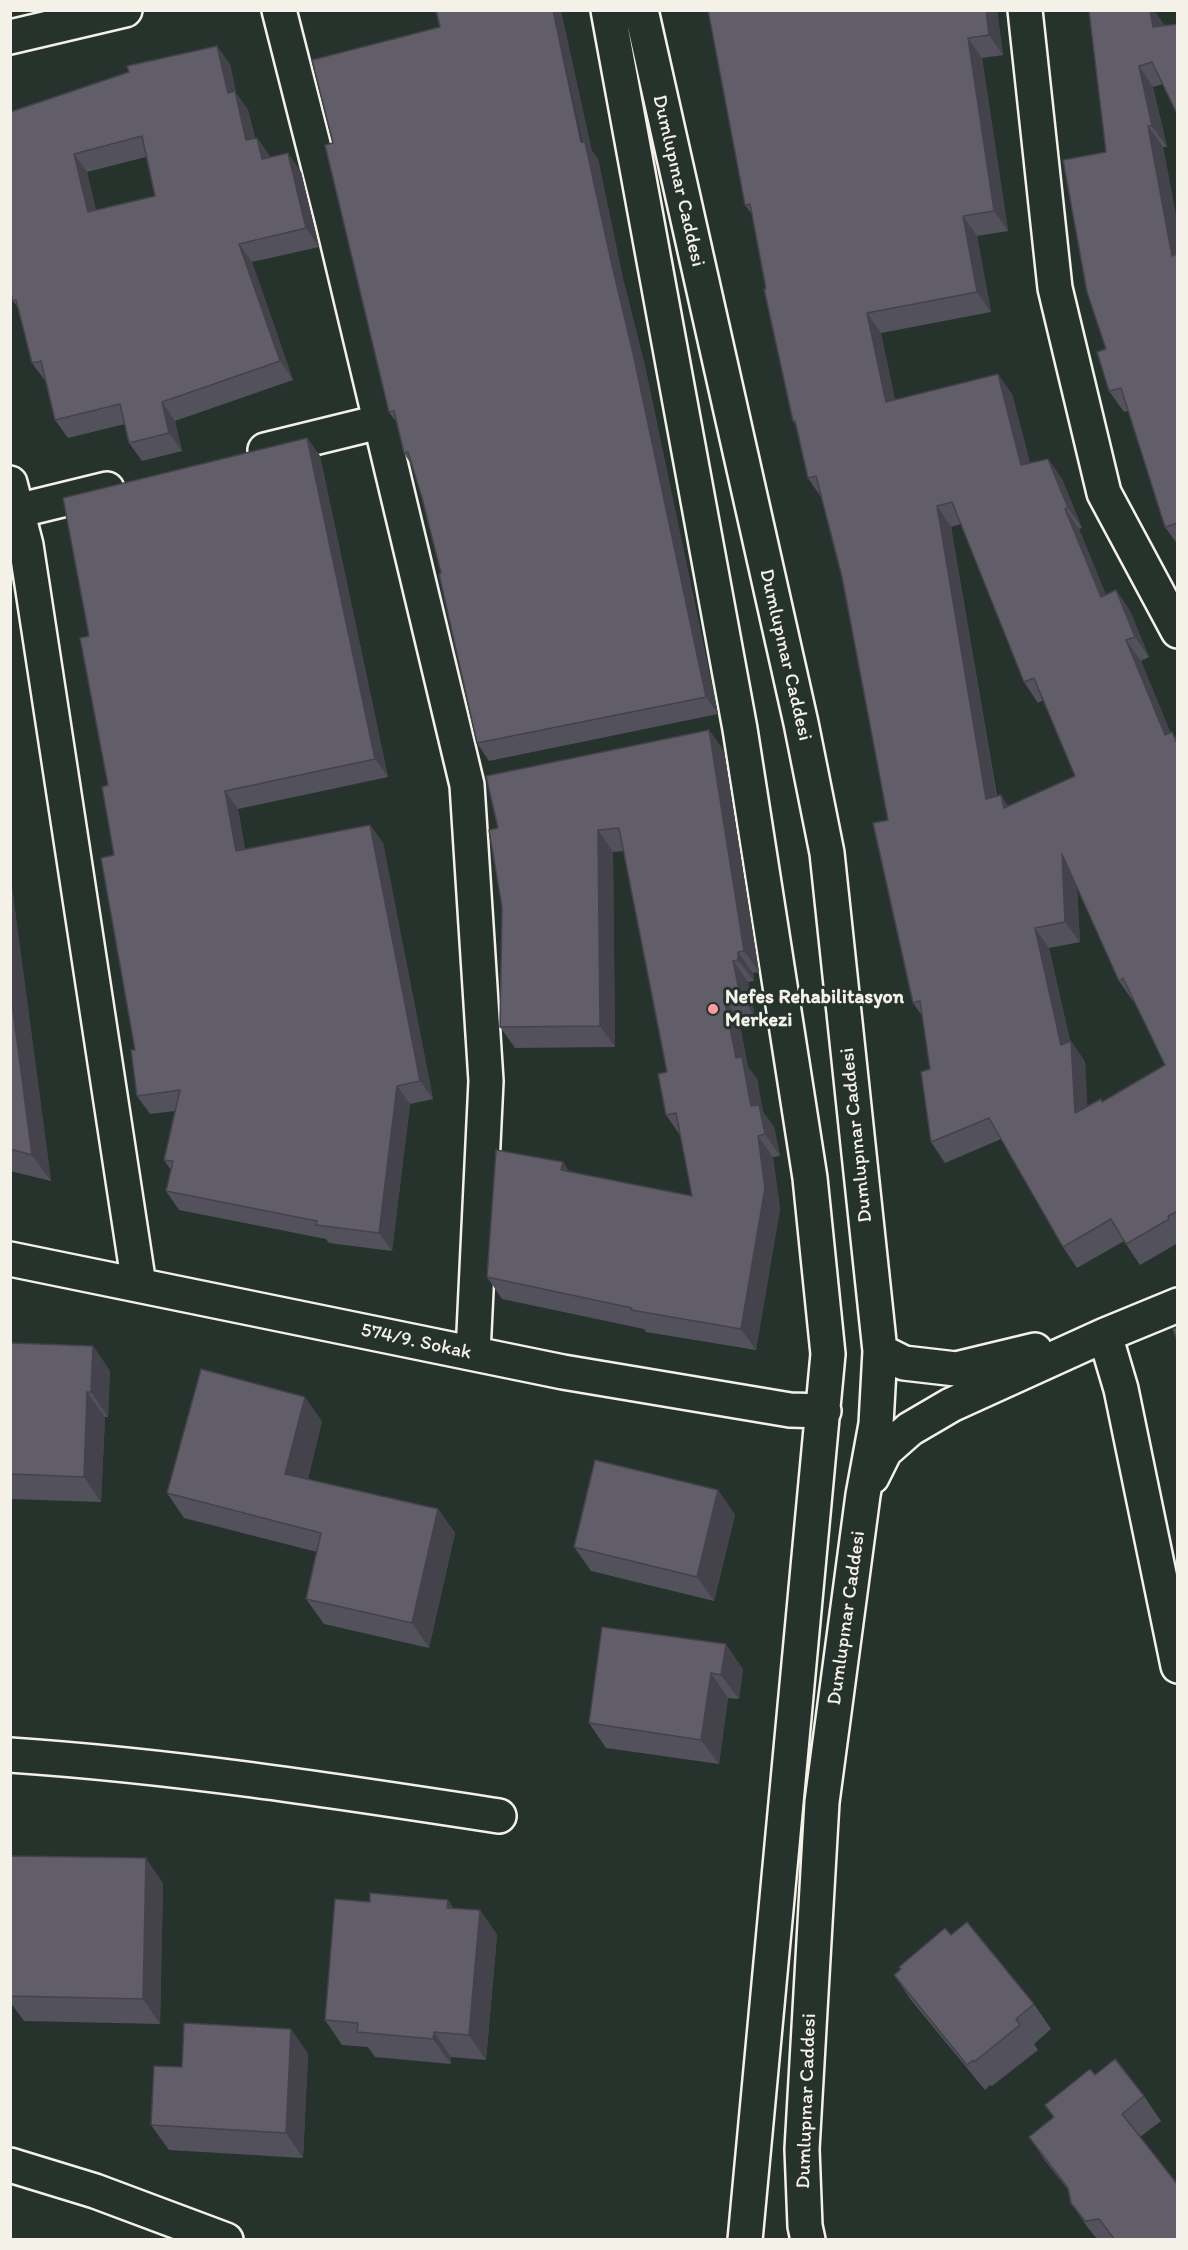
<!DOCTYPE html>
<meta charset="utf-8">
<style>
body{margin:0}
#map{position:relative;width:1188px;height:2250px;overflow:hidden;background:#26332d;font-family:Itim,sans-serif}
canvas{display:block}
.frame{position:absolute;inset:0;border:12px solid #f4f1e8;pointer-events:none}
</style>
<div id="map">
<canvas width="1188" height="2250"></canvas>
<div class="frame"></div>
</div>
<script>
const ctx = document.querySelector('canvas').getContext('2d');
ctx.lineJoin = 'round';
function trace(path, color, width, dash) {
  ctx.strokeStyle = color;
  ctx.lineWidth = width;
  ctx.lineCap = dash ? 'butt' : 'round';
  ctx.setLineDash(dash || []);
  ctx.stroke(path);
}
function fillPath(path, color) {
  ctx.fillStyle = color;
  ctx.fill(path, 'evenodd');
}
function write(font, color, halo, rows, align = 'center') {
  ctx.font = font + ' Itim,sans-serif';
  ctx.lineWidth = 6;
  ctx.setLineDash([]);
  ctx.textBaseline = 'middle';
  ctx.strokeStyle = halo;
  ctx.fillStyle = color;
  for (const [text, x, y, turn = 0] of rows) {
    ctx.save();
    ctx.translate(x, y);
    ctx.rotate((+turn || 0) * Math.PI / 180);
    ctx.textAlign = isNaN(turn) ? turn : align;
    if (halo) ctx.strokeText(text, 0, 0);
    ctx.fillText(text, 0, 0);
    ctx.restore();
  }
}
const minor = new Path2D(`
 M279,10L333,223L467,785L486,1081L473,1353
 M608,10L740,729L810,1178L828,1354L745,2240
 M641,10L801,723L827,853L880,1351L876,1424L863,1495L822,1802L802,2149L805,2226L808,2240
 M1025,10L1055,288L1104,493L1178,631
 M10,37L125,10
 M265,450L379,422
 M10,483L26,545L139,1285
 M17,511L107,489
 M10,1259L563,1372L790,1410L824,1411
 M1105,1335L1121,1389L1178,1666
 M880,1351L904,1363L956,1369L1035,1350
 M872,1477L885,1451L910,1429L951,1405L1105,1335L1178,1305
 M10,1755C174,1766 336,1791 499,1816
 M10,2165L95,2191L226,2240`);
trace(minor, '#f4f1e8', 38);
trace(minor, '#26332d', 33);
fillPath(new Path2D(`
 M708,10H997L1003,55L982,58L1008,231L977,236L991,312L881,333L895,400L1012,394L1030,463L1048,459L1062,479L1082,528L1079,529L1106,595L1116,590L1130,611L1149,657L1141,661L1170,733L1172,732L1178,741V1243L1140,1265L1124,1241L1077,1268L1063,1247L1001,1139L945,1163L931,1142L930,1069L923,1017L913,1003L888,820L842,577L821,497L808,478L796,425L793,421L752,214L745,205ZM961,524L1024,682L1038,703L1043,700L1075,776L1009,806L997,796L951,527ZM1077,887L1119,981L1133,1001L1134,1000L1165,1065L1103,1102L1087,1106L1085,1062L1071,1041L1070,1042L1049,948L1080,942Z
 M1096,10H1154L1164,25L1163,84L1153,87L1167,147H1163L1178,226V545L1165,527L1128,411L1124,412L1109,391L1106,349V152Z
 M230,64L236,93L248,110L255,138H257L270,157L301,172L319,247L252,262L293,380L175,421L182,451L142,461L129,443L125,424L68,438L55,420L46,382L32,363L18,308L13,301L10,112ZM146,157L155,196L96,211L87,172Z
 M592,151L598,159L623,279L646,371L718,714L489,761L477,743L441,573L422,498L412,466L404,453L397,423L389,412Z
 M307,438L320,456L388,777L238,809L245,849L370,825L383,843L433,1099L410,1104L392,1251L329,1243L326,1239L179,1210L166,1191L171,1170L164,1160L175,1111L150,1114L137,1096L135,1050L114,855L108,785L89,636Z
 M709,730L724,751L759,972L753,973L754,981L748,982L755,1017L739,1020L748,1067L757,1079L763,1112L774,1127L780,1156L773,1157L780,1209L756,1350L646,1332L644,1329L502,1299L487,1277L563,1162L569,1172L692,1196L680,1135L666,1115L667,1072L624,851L613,852L615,1047L515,1048L500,1027L502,907L498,828Z
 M10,873L51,1181L10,1171Z
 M10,1343L93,1346L110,1371L108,1417H105L101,1502L10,1499Z
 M322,1421L308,1479L438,1509L455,1533L429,1648L324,1624L306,1599L317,1552L184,1518L167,1493Z
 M718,1490L735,1515L714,1601L591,1571L574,1547Z
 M602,1627L743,1669L739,1699L728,1698L719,1764L606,1748L589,1723Z
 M10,1856L163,1883L160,2024L24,2021L10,2002Z
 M448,1900L453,1908L480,1910L497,1935L486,2060L451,2057V2064L375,2057L368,2047L342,2045L325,2020L370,1902Z
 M951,1935L1034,2004L1051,2029L1034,2044L1038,2050L992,2086L990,2085L985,2090L911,2000L894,1975Z
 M291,2029L308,2054L303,2158L169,2150L151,2125Z
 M1095,2075L1144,2096L1161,2121L1140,2137L1178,2240H1098L1088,2228L1071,2203L1069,2191L1046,2162L1029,2137L1053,2117L1045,2105Z`), '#53515b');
fillPath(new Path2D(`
 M553,10H561L592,151L598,159L623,279L646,371L718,714L706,697Z
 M986,10H997L1003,55L989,35Z
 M1150,10H1154L1164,25L1167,48L1153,27Z
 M968,38L982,58L1008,231L994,211Z
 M217,46L230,64L236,93L248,110L259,159L246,140L228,93Z
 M1139,66L1153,87L1167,147L1152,126Z
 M1148,126L1163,147L1178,226V264L1172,256Z
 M257,138L270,156L275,178L262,159Z
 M288,153L301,172L319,247L306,228Z
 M74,154L87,172L101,231L88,212Z
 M963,216L977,236L991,312L977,292Z
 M239,244L252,262L293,380L280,361Z
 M867,313L881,333L900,423L886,402Z
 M998,374L1012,394L1036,485L1021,465Z
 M162,402L175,421L182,451L169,433Z
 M307,438L320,456L388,777L375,759Z
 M1048,459L1062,479L1082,528L1068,508Z
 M937,506L951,527L1000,819L986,799Z
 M1065,509L1079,529L1115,617L1101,597Z
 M1116,590L1130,611L1149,657L1135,637Z
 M1126,640L1141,661L1178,750L1165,735Z
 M709,730L724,751L759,972L744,951Z
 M225,791L238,809L248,870L236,851Z
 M1001,795L1015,816L1004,808Z
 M370,825L383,843L433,1099L420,1081Z
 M598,830L613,852L615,1047L600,1026Z
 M1062,854L1076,874L1080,942L1065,922Z
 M10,873L51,1181L32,1155L10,988Z
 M1035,928L1049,948L1072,1048L1071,1041L1085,1062L1089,1134L1075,1113L1061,1045Z
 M738,952L753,973L754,981L738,960Z
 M733,961L748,982L755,1017L740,995Z
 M724,998L739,1020L748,1067L757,1079L763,1112L774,1127L780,1156L765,1134L751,1106L736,1058Z
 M397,1086L410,1104L392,1251L379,1233Z
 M758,1136L773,1157L780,1209L756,1350L741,1329Z
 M563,1162L578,1184L561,1170Z
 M93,1346L110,1371L108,1417L91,1392Z
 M87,1392L105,1417L101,1502L84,1477Z
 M305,1397L322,1421L303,1499L285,1474Z
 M718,1490L735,1515L714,1601L697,1577Z
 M438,1509L455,1533L429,1648L412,1623Z
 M726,1644L743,1669L739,1699L721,1675Z
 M711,1673L728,1698L719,1764L701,1740Z
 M146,1858L163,1883L160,2024L143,1999Z
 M448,1900L465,1925L447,1908Z
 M480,1910L497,1935L486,2060L469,2035Z
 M291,2029L308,2054L303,2158L286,2133Z
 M434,2032L451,2057V2064L433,2039Z`), '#44424a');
const building = new Path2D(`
 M436,10H553L581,142H585L611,261L633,353L706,697L477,743L439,574L441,573L422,498L408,452L404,453L394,411L389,412L325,145L333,143L312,60L440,27Z
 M708,10H986L989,35L968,38L994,211L963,216L977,292L867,313L886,402L998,374L1021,465L1048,459L1068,508L1065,509L1101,597L1116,590L1135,637L1126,640L1165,735L1172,732L1178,746V1211L1168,1216L1169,1219L1126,1244L1111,1219L1063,1247L989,1118L931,1142L921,1072L930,1069L920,1001L913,1003L873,823L888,820L842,577L816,476L808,478L795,421H793L764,289H766L750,204L745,205ZM952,502L1024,682L1034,678L1075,776L1004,808L1001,795L986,799L937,506ZM1062,854L1119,981L1123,978L1165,1065L1102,1102L1101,1099L1075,1113L1071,1041L1061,1045L1035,928L1065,922Z
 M1096,10H1150L1153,27L1178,24V116L1152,62L1139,66L1152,126H1148L1172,256L1178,253V523L1165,527L1121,388L1109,391L1097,352L1106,349L1087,292L1063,160L1106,152L1089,11Z
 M217,46L228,93L235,91L246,140L257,138L262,159L288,153L306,228L239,244L280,361L162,402L169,433L129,443L120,404L55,420L41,361L32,363L16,300L13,301L10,289V112L129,72L127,66ZM142,136L155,196L88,212L74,154Z
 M307,438L375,759L225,791L236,851L370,825L420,1081L397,1086L379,1233L316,1225L317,1221L166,1191L173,1161L164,1160L180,1090L137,1096L131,1050H135L101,858L114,855L102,787L108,785L80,638L89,636L63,498Z
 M709,730L744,951L738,952V960L733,961L740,995L724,998L736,1058L742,1057L751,1106L759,1105L765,1134L758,1136L765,1188L741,1329L631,1310L632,1308L487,1277L496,1150L563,1162L561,1170L692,1196L676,1113L666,1115L658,1074L667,1072L619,828L598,830L600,1026L500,1027L502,907L489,830L498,828L486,776Z
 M10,988L32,1155L10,1149Z
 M1178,1328V1343L1173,1329Z
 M10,1343L93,1346L91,1392H87L84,1477L10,1474Z
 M201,1369L305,1397L285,1474L438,1509L412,1623L306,1599L321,1533L167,1493Z
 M595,1460L718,1490L697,1577L574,1547Z
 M602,1627L726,1644L721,1675L711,1673L701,1740L589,1723Z
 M10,1856L146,1858L143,1999L10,1996Z
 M370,1893L448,1900L447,1908L480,1910L469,2035L434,2032L433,2039L357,2032L358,2023L325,2020L335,1899L370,1902Z
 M967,1922L1034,2004L1016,2019L1020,2025L974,2062L973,2060L967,2065L894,1975L901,1969L899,1967L945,1928L951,1935Z
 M184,2023L291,2029L286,2133L151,2125L154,2066L182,2067Z
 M1115,2059L1144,2096L1122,2114L1178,2185V2240H1115L1099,2219L1085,2221L1071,2203L1068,2188L1029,2137L1054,2117L1045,2105L1090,2069L1095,2075Z`);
fillPath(building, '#615e6a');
trace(building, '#44424a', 1.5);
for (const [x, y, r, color] of [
 [713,1009,6,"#ff9aa2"]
]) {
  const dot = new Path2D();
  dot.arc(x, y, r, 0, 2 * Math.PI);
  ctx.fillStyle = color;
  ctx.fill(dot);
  trace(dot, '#26332d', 2);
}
write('20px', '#f4f1e8', '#26332d', [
 ["Dumlupınar Caddesi",678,181,77],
 ["Dumlupınar Caddesi",785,655,77],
 ["Dumlupınar Caddesi",857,1135,-96],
 ["574/9. Sokak",416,1342,12],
 ["Dumlupınar Caddesi",847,1618,-82],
 ["Dumlupınar Caddesi",807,2101,-88]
]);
write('bold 20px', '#f4f1e8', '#26332d', [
 ["Nefes Rehabilitasyon",725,998],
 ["Merkezi",725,1021]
], 'left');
</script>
